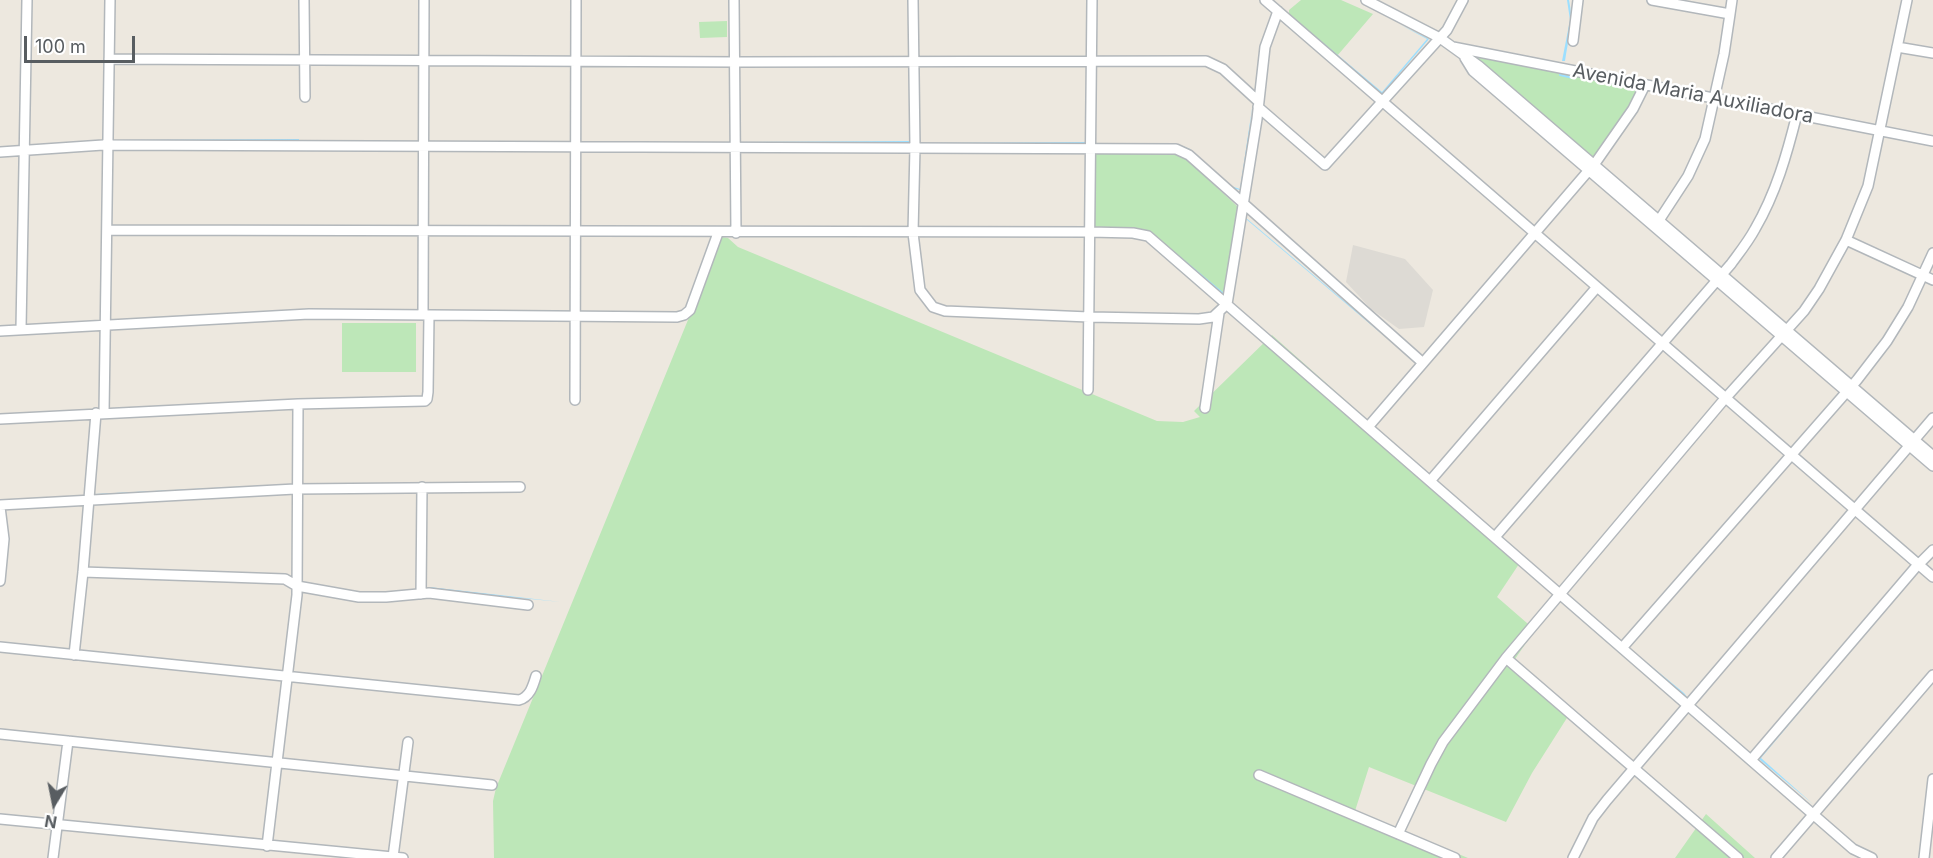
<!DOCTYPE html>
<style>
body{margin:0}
#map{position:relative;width:1933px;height:858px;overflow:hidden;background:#ede8df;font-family:Inter,sans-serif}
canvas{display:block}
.north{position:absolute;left:24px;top:774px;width:60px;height:60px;-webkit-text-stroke:4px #fff;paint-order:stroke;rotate:190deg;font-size:16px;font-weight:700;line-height:24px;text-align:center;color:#585d61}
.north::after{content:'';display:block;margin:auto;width:21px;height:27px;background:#585d61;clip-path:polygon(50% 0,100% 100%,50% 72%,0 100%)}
.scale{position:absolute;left:24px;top:36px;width:111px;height:27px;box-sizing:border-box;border:3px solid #585d61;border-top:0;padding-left:8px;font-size:18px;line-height:21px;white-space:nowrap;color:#585d61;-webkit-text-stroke:4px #fff;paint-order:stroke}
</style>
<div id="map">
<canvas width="1933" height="858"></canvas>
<div class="north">N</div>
<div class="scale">100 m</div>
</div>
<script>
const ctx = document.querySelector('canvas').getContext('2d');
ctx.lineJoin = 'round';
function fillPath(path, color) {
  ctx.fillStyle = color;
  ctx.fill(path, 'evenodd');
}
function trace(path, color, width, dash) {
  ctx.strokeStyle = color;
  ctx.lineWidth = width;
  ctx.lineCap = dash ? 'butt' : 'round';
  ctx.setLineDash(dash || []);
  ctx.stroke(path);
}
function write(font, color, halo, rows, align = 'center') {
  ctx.font = font + ' Inter,sans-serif';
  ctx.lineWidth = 5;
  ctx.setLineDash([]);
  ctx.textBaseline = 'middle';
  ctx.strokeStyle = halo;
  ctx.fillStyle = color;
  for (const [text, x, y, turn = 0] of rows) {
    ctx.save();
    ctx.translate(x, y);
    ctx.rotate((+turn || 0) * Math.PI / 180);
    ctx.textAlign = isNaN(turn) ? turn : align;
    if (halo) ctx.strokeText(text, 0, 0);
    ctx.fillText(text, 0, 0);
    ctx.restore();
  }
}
fillPath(new Path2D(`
 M1353,245L1405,259L1433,290L1424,327L1399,329L1371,309L1346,282Z`), '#dddad4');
fillPath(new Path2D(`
 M1301,0H1341L1373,14L1337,56L1289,15V10Z
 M727,21V37L700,38L699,22Z
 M1479,56L1636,88L1637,91L1614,130L1592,158L1477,59V56Z
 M1095,152L1167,153L1184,157L1239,208L1225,296L1151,234L1095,228Z
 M722,237L728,238L738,247L1157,421L1183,422L1200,417L1194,411L1272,335L1523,558L1497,597L1535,630L1515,659L1572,710L1532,773L1506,822L1369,767L1355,811L1468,858H494L493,801L496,788Z
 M342,323H416V372H342Z
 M1706,814L1755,858H1675Z`), '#bde7b8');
fillPath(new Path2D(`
 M1567,0H1569C1574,21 1568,40 1565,61H1562L1570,20Z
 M1289,14L1382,92L1427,39L1399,24L1429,39L1382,94Z
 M741,56H907V57H741Z
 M1253,102L1241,195L1240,190L1232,188L1189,150L1181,147L1096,144H1177L1190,149L1231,186L1240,189Z
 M299,139V140H112Z
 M909,141V143H741V142Z
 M919,142H1086V143Z
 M1238,208L1239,209L1224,296L1151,234L1136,229L1095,228H1136L1152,233L1224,293Z
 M1246,218L1415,361V362L1246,219Z
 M292,484L95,495V494Z
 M1918,571L1761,758L1814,805L1759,759Z
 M429,587L561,602L429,589Z
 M1761,608L1684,693L1688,698L1628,647L1684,693Z`), '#9cdfff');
trace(new Path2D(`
 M1560,75L1573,78`), '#9cdfff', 2);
const minor = new Path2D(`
 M304,0L305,97
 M734,0L736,233
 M913,0L915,147L913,233L920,290L933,307L945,311L1089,317L1199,319L1213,317L1227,304L1257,119L1265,47L1278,11
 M1265,0L1933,577
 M1366,0L1440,38L1479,66L1933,456
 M1652,0L1730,14L1724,54L1705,139L1688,176L1656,225
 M1730,14L1732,0
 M1573,41L1578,0
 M1453,47L1933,141
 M1897,47L1933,53
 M1465,58L1473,71L1933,466
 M109,59L739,62L1206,61L1223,69L1258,101
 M1258,107L1325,165L1447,30L1463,0
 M0,152L103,145L1176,149L1189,155L1423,363
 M107,230L1090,232L1133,233L1148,236L1853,849L1872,858
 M1846,240L1933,280
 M423,315L424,0
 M21,329L27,0
 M0,331L309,314L677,317L684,315L690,310L718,233
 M1088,390L1092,0
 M575,400L576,0
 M1205,408L1219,313
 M104,413L110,0
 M0,419L298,404L425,401L427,399L428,392L429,315
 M1368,427L1596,162L1633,109L1645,85
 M1430,481L1597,287
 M0,505L295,489L520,487
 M0,507L4,539L0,581
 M1495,537L1731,264C1739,253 1748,242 1755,229C1776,193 1787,154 1797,114
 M83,572L285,579L297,586L359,597H386L429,593L528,605
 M421,594L422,487
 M0,647L519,700C530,697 533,686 536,676
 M1622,648L1857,380L1887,341L1908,307L1933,253
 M74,655L83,572L96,413
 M1506,658L1738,858
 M0,734L492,785
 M1751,760L1915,568L1933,550
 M1259,775L1455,858
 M0,819L403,858
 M1398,834L1431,764L1443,742L1506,658L1722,402L1804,311L1819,289L1846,240L1868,186L1907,0
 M267,846L297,595L298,404
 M393,857L408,742
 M53,858L68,741
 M1573,858L1593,818L1607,800L1933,418
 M1776,858L1933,675
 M1924,858L1933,779`);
trace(minor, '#b2b7bb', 12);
trace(minor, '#fff', 9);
write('20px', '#585d61', '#fff', [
 ["Avenida Maria Auxiliadora",1693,94,11]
]);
</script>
